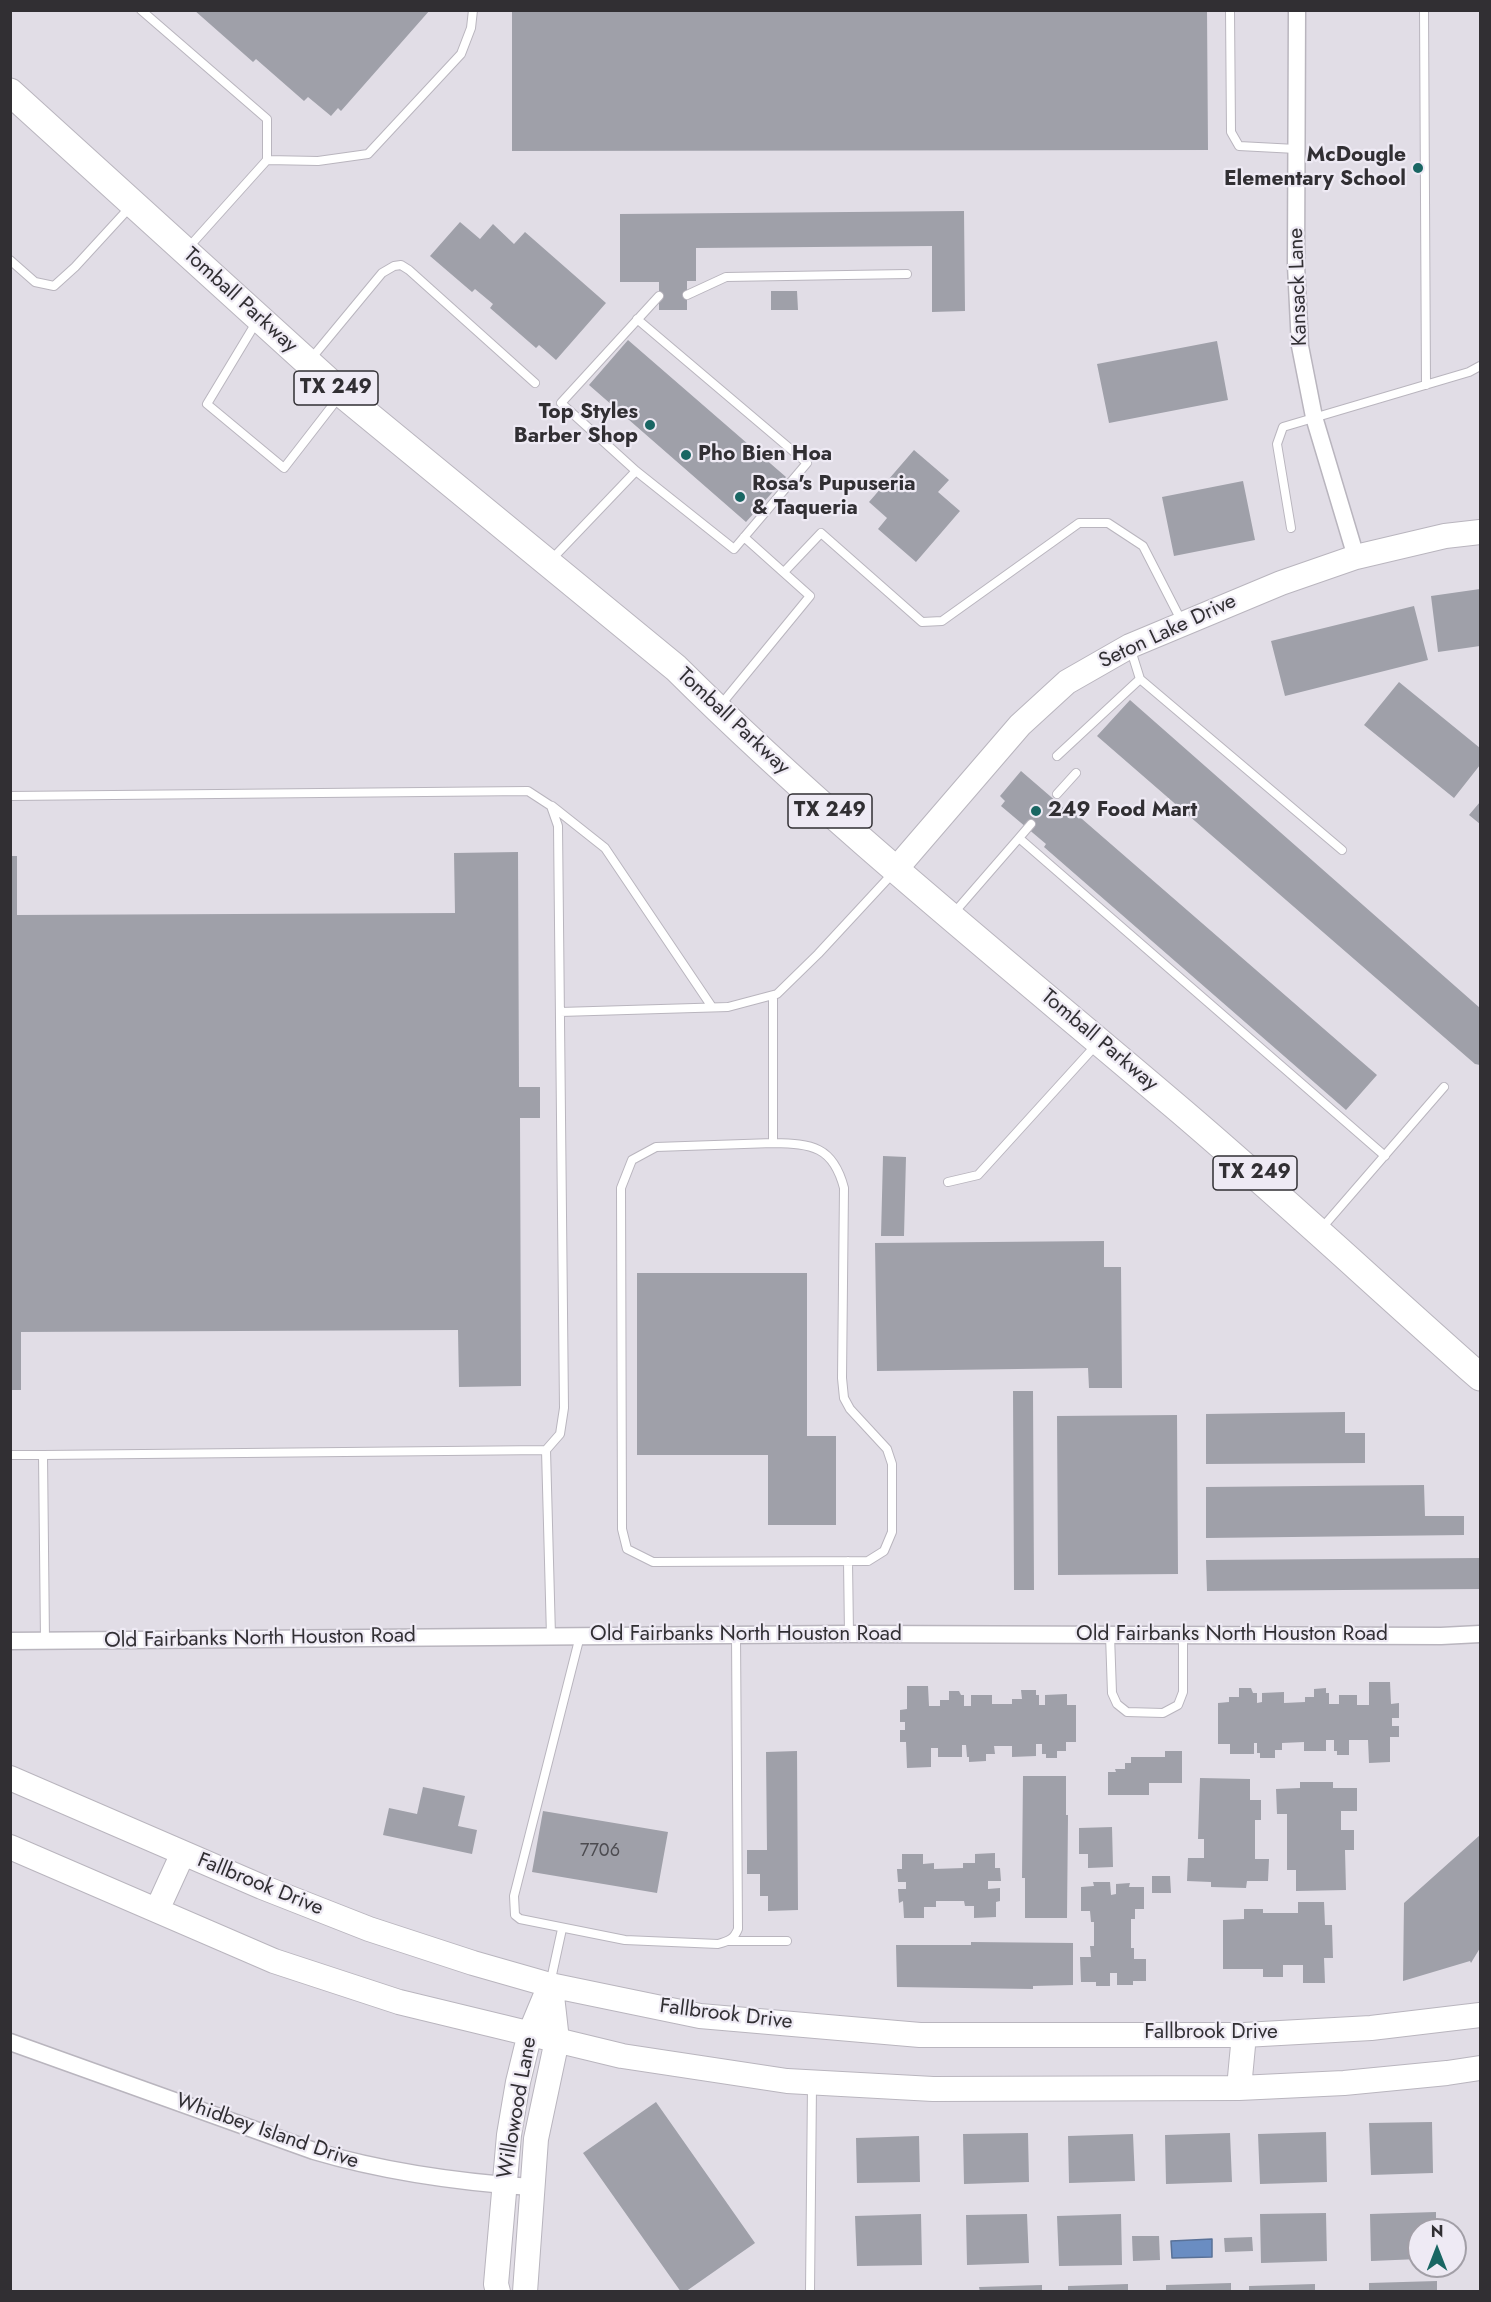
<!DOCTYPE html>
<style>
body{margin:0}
#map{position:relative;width:1491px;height:2302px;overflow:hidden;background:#e1dde6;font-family:Jost,sans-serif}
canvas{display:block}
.frame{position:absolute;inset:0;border:12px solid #312f33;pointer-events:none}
.north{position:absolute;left:1407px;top:2218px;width:60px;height:60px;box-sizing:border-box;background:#eeeaf4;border:2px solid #a29fa7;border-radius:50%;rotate:0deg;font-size:16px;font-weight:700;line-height:24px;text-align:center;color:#312f33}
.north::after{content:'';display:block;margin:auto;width:21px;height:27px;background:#196663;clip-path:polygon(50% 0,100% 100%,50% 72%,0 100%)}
</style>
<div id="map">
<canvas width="1491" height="2302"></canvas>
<div class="frame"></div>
<div class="north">N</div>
</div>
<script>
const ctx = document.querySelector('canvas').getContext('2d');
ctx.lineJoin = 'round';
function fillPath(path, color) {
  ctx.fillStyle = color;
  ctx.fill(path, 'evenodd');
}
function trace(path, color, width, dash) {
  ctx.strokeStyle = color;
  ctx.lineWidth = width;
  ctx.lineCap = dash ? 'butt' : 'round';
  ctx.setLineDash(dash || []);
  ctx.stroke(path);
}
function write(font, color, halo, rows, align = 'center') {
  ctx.font = font + ' Jost,sans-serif';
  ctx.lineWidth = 4.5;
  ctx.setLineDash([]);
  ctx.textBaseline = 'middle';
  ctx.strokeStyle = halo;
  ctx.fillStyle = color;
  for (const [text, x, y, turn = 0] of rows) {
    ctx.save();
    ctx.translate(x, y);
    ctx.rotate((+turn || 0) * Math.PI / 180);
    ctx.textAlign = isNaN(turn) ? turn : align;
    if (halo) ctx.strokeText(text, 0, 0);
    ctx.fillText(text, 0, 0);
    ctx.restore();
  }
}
const water = new Path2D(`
 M1212,2239V2257L1172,2258L1171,2241Z`);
fillPath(water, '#6a8dc2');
trace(water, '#597197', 1.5);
fillPath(new Path2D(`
 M194,10H430L341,111L338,108L331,116L308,97L304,101L256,59L253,62Z
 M512,10H1207L1208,150L512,151Z
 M964,211L965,311L932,312V246L696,248V281H687V310H659V282H620V214Z
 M460,222L480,239L493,224L514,244L525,232L606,303L556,360L539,345L536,348L490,308L493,304L475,289L472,292L430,256Z
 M771,291H797L798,310H771Z
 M628,340L786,477L746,522L589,385Z
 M1217,341L1228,400L1109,423L1097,364Z
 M914,450L949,480L938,492L960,511L916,562L878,529L887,518L869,502Z
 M1243,481L1255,540L1174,556L1162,497Z
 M1480,589V646L1438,652L1431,596Z
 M1414,606L1428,660L1285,696L1271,641Z
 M1399,682L1480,748V765L1454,798L1364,725Z
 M1130,700L1480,1008V1065L1475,1064L1097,736Z
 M1021,771L1072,815L1074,812L1377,1075L1346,1110L1044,847L1046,844L1001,806L1005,801L1000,796Z
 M1480,802V824L1469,815Z
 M518,852L519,1087H540V1118H520L521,1386L459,1387L458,1330L21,1332V1390H10V856H17V915L455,913L454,853Z
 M883,1156L906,1157L904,1236H881Z
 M1104,1241V1267H1121L1122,1388H1089L1088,1368L877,1371L875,1243Z
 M637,1273H807V1436H836V1525H768V1455H637Z
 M1013,1391H1033L1034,1590H1014Z
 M1345,1412V1433H1365V1463L1206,1464V1414Z
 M1177,1415L1178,1574L1058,1575L1057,1416Z
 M1424,1485L1425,1516H1464V1535L1206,1538V1487Z
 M1480,1558V1589L1207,1591L1206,1560Z
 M1369,1682H1390L1391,1704L1399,1703V1718H1392V1726H1399V1737H1390V1762L1369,1763L1368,1740H1349V1755H1337V1751H1334V1740H1326V1751H1304V1742L1282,1743V1750H1275V1758H1260V1753H1257V1743H1254V1754H1230V1744H1218V1703L1229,1702V1697H1239V1688H1251L1253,1693H1257V1703L1262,1702V1693L1284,1692V1703L1305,1702V1697H1314V1689L1326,1688V1693H1329V1704H1339V1695H1357V1705H1369Z
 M907,1686H928L929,1706H940V1700H949V1691H959L961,1695H964V1706H971V1695H992V1704H1012V1699H1022L1021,1690H1036V1695H1039V1705H1045V1695L1067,1694V1705H1076V1742H1066V1751H1057V1758H1046V1754H1042V1744H1036V1756L1012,1757V1746H994L995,1754H986V1761L969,1762V1757H967L966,1745H962V1757H938V1748H931V1767L907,1768L906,1742H900V1730H905V1722H900V1710L907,1709Z
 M797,1751L798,1910L768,1911V1896H760V1874H747V1850H767L766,1752Z
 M1165,1751H1182V1783H1149V1795H1108V1772H1116L1115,1769H1125V1763H1131V1757H1165Z
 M1023,1776H1066V1815H1068L1067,1918H1025V1878H1022Z
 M1200,1778L1250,1779V1800H1261V1820H1255V1859H1269L1268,1881H1247L1246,1888L1211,1887V1882L1187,1881L1188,1858H1204V1839H1198Z
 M1300,1782H1333V1788H1357V1811H1341V1830H1354V1850H1345L1346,1890L1296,1891V1870H1287V1814H1277L1276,1789L1300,1788Z
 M423,1787L465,1796L458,1826L477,1830L472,1854L383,1835L389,1808L417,1814Z
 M543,1811L668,1832L657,1893L532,1872Z
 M1112,1827L1113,1867L1088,1868V1854H1079V1828Z
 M1480,1835V1948L1471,1963L1470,1961L1403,1981L1404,1903Z
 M995,1853V1868H1000L1001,1881H988V1889L1000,1888V1901L996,1902V1917L974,1918V1906H965L964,1901H936V1907H924V1918H904L903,1901L899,1903L898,1889H906V1882H898L897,1869H902V1854H923V1864L934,1863V1869L963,1868V1863H975V1854Z
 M1152,1876H1170L1171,1893H1152Z
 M1093,1882H1110L1111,1895L1116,1894V1884L1130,1883L1129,1887H1144V1909H1135V1919H1131V1948H1134V1959H1146V1981H1133V1985H1117V1973H1110V1986H1096V1982H1081L1080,1957H1091L1090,1946H1094V1922H1091L1090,1911H1081V1887L1094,1886Z
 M1298,1902H1324L1325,1925H1332L1333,1958H1324L1325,1983H1303V1965H1283V1977H1263V1969H1223V1920L1244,1919V1909H1263V1913H1298Z
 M971,1942L1073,1943V1985L1033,1986V1989L897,1987L896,1945H971Z
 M656,2102L755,2243L685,2292H681L583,2153Z
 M1432,2122L1433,2173L1371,2175L1369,2123Z
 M1326,2132L1327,2182L1260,2184L1258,2134Z
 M1028,2133L1029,2182L964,2184L963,2134Z
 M1230,2133L1232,2182L1166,2184L1165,2135Z
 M1133,2134L1135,2181L1069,2183L1068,2136Z
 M919,2136L920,2182L857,2183L856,2138Z
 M1436,2212V2230H1419V2259L1371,2261L1370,2214Z
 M1326,2213L1327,2261L1261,2263L1260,2214Z
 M921,2214L922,2265L857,2266L855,2216Z
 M1027,2214L1029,2263L967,2265L966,2215Z
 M1121,2214L1122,2265L1059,2266L1057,2216Z
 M1132,2236H1159L1160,2260L1133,2261Z
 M1252,2237L1253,2251L1225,2252L1224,2238Z
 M1437,2281V2292H1369V2283Z
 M1231,2283V2292H1166V2285Z
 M1128,2284V2292H1068V2286Z
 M1315,2284V2292H1249V2286Z
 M1042,2285V2292H980L979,2287Z`), '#9fa0a9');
const lane = new Path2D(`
 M141,10L267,119V160
 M1230,10L1231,132L1239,146L1296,149
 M1424,10L1426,385
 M188,248L267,160L318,161L368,154L461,54L471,28L473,10
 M10,260L35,282L54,286L75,267L131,206
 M687,295L726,277L907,274
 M637,319L807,463L734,549L636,471L561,403L659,296
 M257,321L207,404L284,468L339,397
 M310,360L382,273L394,266L401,265L409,270L535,383
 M1291,528L1277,444L1283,427L1469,372L1480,366
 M551,560L636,471
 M784,572L821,533L922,622L942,621L1079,523H1108L1143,546L1182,622
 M1140,679L1342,850
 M719,707L810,596L744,537
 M1057,756L1140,679L1130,647
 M1057,794L1076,773
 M10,796L528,791L551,806L558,826L564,1408L560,1434L546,1450
 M552,806L605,848L712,1007
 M1019,838L1031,824
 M953,914L1019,838L1385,1156
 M773,996V1143L656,1147L632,1160L621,1188L622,1529L627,1549L653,1562L868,1561L884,1551L892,1532V1464L887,1449L850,1409L844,1398L842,1378L844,1188C833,1146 812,1144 773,1143
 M560,1012L728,1007L777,994L818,954L894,872
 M948,1182L978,1175L1097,1044
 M1321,1229L1444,1087
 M10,1455H43
 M848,1561L849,1634
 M1110,1635L1112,1693L1117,1704L1127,1712L1163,1713L1178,1705L1183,1692V1635
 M580,1636L514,1896L515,1915L520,1919L625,1940L718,1944C729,1941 734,1939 738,1929L736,1635
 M45,1641L43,1455L546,1450L551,1636
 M729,1941H787
 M550,1984L562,1929
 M810,2292L812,2085`);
const street = new Path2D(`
 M1297,10L1296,265L1300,346L1314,417L1356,557
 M10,1641L849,1634L1441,1636L1480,1634
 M10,2042L314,2151C385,2172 457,2182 531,2187`);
const secondary = new Path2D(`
 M896,869L1020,725L1067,682L1130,646L1281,583L1356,557L1445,536L1480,532
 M10,1778L262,1887L369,1929L473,1963L550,1985L700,2016L920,2035H1244L1371,2028L1480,2015
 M10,1847L274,1961L399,2002L622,2056L787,2081L933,2089L1239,2088L1344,2083L1447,2073L1480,2068
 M157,1910L183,1853
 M1239,2088L1244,2035
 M498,2292L496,2284L509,2135L518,2082L530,2033L550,1985
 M525,2292L536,2139L557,2040L551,1987`);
const primary = new Path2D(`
 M10,92L346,397L676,668C832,823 1006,962 1174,1105C1278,1193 1378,1287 1480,1377`);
trace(lane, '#b9b5be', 10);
trace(street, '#b9b5be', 19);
trace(secondary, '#b9b5be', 26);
trace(primary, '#b9b5be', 29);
trace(lane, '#fff', 8);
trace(street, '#fff', 16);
trace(secondary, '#fff', 24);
trace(primary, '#fff', 27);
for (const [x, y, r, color] of [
 [1418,168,6,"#196663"],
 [650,425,6,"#196663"],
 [686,455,6,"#196663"],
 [740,497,6,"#196663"],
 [1036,811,6,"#196663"]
]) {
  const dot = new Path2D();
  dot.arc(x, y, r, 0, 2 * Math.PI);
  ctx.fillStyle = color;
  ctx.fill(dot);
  trace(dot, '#eeeaf4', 2);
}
write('18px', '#4c4b50', null, [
 ["7706",600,1852]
]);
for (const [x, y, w] of [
 [336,388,84],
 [830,811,84],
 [1255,1173,84]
]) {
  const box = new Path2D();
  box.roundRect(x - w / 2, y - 17, w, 34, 4.5);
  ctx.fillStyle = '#eeeaf4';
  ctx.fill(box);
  trace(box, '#312f33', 1.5);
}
write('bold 20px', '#312f33', null, [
 ["TX 249",336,388],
 ["TX 249",830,811],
 ["TX 249",1255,1173]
]);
write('bold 21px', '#312f33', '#eeeaf4', [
 ["McDougle",1406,156,"right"],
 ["Elementary School",1406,180,"right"],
 ["Top Styles",638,413,"right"],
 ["Barber Shop",638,437,"right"],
 ["Pho Bien Hoa",698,455],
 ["Rosa's Pupuseria",752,485],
 ["& Taqueria",752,509],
 ["249 Food Mart",1048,811]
], 'left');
write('21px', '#312f33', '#eeeaf4', [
 ["Kansack Lane",1299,287,-92],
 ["Tomball Parkway",240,301,42],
 ["Seton Lake Drive",1168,632,-25],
 ["Tomball Parkway",733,722,43],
 ["Tomball Parkway",1099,1041,40],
 ["Old Fairbanks North Houston Road",746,1635],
 ["Old Fairbanks North Houston Road",1232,1635],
 ["Old Fairbanks North Houston Road",260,1639,-1],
 ["Fallbrook Drive",260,1885,22],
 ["Fallbrook Drive",726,2015,7],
 ["Fallbrook Drive",1211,2033],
 ["Willowood Lane",518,2108,-80],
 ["Whidbey Island Drive",267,2132,19]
]);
</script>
